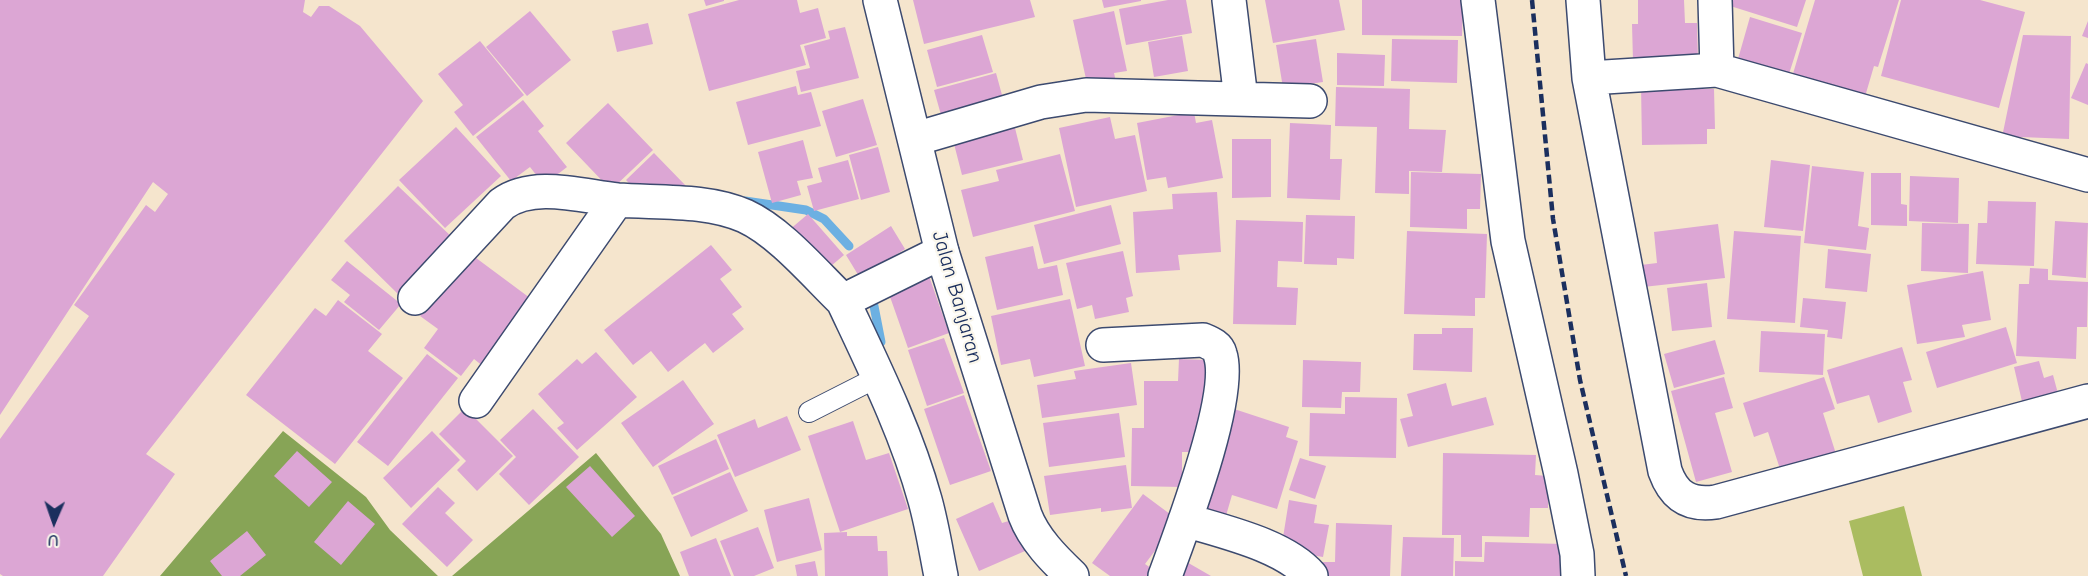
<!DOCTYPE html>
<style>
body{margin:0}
#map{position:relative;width:2088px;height:576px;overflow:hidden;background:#f5e5cd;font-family:"Comic Neue",sans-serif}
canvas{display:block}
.north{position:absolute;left:24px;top:492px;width:60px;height:60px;-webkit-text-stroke:4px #fbf7ec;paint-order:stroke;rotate:182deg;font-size:16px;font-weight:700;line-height:24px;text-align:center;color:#1b2f5e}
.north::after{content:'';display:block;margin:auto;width:21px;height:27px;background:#1b2f5e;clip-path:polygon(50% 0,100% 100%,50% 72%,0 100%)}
</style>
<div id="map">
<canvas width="2088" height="576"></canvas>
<div class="north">U</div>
</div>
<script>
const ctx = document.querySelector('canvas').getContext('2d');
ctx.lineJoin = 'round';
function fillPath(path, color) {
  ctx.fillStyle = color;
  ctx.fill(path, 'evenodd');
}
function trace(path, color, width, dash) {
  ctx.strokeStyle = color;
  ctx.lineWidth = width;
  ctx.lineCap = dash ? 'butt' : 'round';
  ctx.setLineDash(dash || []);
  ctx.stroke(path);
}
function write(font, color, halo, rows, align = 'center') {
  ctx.font = font + ' "Comic Neue",sans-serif';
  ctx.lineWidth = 4.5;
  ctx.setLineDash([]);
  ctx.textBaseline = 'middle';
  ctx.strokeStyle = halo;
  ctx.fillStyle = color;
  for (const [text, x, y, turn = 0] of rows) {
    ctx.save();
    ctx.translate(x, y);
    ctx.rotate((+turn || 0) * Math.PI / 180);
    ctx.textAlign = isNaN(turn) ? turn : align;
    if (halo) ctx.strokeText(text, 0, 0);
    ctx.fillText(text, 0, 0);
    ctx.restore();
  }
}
fillPath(new Path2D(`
 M1904,506L1922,576H1863L1849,521Z`), '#aabc60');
fillPath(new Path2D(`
 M283,431L366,497L390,530L438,576H160Z
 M596,453L661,534L680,576H452Z`), '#87a456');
trace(new Path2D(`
 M745,201L806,210L824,219L849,246
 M873,301L881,342`), '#6cb0e2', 9);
fillPath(new Path2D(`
 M0,0H305L303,12L311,17L319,6H329L360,26L423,101L146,454L175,474L103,576H3L0,574V439L89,316L74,305L146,205L155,212L168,194L153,182L0,415Z
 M704,0H724V1L706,6Z
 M739,0H797L800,13L818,8L826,38L800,45L806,65L709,91L688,14Z
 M913,0H1030L1035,17L924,44Z
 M1102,0H1141V1L1104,8Z
 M1168,0H1186L1192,33L1126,45L1119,9Z
 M1265,0H1339L1345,30L1273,43Z
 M1362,0H1463L1462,36L1362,35Z
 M1638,0H1684L1685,23H1697L1698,60L1633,61L1632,24H1638Z
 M1725,0H1806L1797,27L1724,4Z
 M1815,0H1899L1878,67L1874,66L1864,100L1792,77Z
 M1901,0H1980L2025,12L1999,108L1881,76Z
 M530,11L571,60L527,96L486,47Z
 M1114,11L1127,71L1114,73L1116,82L1088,88L1073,20Z
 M1750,17L1802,33L1789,74L1738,59Z
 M2088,21V38L2082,36Z
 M648,23L653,44L617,52L612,31Z
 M845,27L859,78L801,92L796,71L810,68L804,46L830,39L828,31Z
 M982,35L993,72L937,87L927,50Z
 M2023,35L2071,36L2069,139L2021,137L2018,150L2000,147Z
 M1182,36L1188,71L1154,77L1148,42Z
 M1316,39L1323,82L1283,88L1276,45Z
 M1392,39L1458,40L1457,83L1391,81Z
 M480,41L524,95L473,136L454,112L463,105L438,74Z
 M1337,53L1385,55L1384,86L1337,85Z
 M2086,63L2088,64V105L2071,98Z
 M996,73L1005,106L943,122L934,90Z
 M1704,79V89H1714L1715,129H1707V144L1642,145L1641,85Z
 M796,86L798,95L811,92L821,126L748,145L736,102Z
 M1336,87L1410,89L1409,129L1446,130L1442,172L1409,171V194L1375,193L1377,127L1335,126Z
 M863,99L877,145L836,157L822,111Z
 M523,100L544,126L538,131L567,167L544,185L530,167L511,181L476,137Z
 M608,103L653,150L611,190L566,143Z
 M1194,112L1196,123L1212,120L1223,178L1168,188L1166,177L1147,180L1137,123Z
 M1110,117L1115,139L1135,135L1147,191L1076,207L1059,128Z
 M1290,123L1331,125L1330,159H1342L1340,200L1287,198Z
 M1014,124L1023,160L962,175L953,140Z
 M456,127L501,176L445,228L399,180Z
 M1232,139H1271V197L1232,198Z
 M803,140L813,178L797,181L801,195L772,203L758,152Z
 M878,147L890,192L861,200L849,155Z
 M654,153L687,187L643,198L626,180Z
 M1060,154L1075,211L973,237L961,190L999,181L996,170Z
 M848,160L859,199L814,211L807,186L822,182L818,168Z
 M1771,160L1810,165L1803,231L1764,227Z
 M1812,166L1864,172L1858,226L1869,228L1866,250L1804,243Z
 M1411,172L1481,174L1480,209H1467V229L1410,227Z
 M1871,173H1901V204L1907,205V226L1871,225Z
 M1910,176L1959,178L1958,223L1909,221Z
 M398,186L454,239L399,295L344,241Z
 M1217,192L1221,252L1178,255L1180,270L1136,273L1133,212L1173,209L1172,194Z
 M1988,201L2036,202L2034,266L1976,264L1978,223H1987Z
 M1111,205L1121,244L1044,264L1034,225Z
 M808,214L844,255L818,277L782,236Z
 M1306,215L1355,216L1354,259L1337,258V265L1304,264Z
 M1236,220L1303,222L1302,262L1278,261L1277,287L1298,288L1296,325L1233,324Z
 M2055,221L2088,223L2086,278L2052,275Z
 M1922,223L1969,224L1968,273L1921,271Z
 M1718,224L1725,278L1643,287L1641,265L1657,263L1654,232Z
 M891,226L905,249L860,278L846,255Z
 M1407,231L1487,234L1485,298H1475V316L1404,314Z
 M1734,231L1801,236L1795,323L1727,319Z
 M711,245L732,270L720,279L742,307L732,314L744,329L713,353L705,343L668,372L651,351L633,365L604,330Z
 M1033,246L1038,269L1057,265L1063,295L997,310L985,257Z
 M1828,249L1871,254L1867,292L1825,288Z
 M1123,251L1133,296L1126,298L1129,312L1095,319L1092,305L1077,309L1066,263Z
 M468,252L534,301L484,367L474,359L461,376L424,348L438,329L420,316Z
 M347,261L401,304L379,330L344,302L350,295L331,280Z
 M2030,268L2048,269V280L2088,282L2087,327H2077L2076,359L2016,356L2019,284H2029Z
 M1983,271L1991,320L1962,325L1965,337L1917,344L1907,285Z
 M929,276L949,333L908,348L888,291Z
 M1707,283L1712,327L1672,331L1667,288Z
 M1803,298L1846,302L1842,339L1827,337L1828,330L1800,327Z
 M1070,299L1085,366L1034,377L1030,359L1001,365L991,316Z
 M338,300L382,334L368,351L403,378L335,464L246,395L315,308L326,316Z
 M2006,327L2017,363L1937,388L1926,352Z
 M1442,328H1473L1472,372L1413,370L1414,334H1442Z
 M1761,331L1825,334L1823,375L1759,372Z
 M944,338L964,393L927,406L908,350Z
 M1715,340L1725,374L1674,388L1664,354Z
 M1902,347L1912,380L1903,382L1912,412L1878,423L1869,395L1837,404L1827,370Z
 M596,352L637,397L577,450L557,428L564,423L538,394L577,359L582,364Z
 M427,354L458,378L388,466L357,442Z
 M1179,359L1206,360L1205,452H1182V487L1131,486L1132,428H1144V381H1178Z
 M1303,360L1361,362L1360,392H1342L1341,408L1302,407Z
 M2039,361L2044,378L2053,375L2060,401L2024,410L2014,367Z
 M1131,363L1137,405L1042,418L1037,385L1076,379L1074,371Z
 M1724,377L1733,408L1715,413L1732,472L1696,482L1671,391Z
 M1824,377L1835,409L1823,413L1836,454L1781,472L1768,432L1754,437L1743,403Z
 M683,380L714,424L653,467L621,423Z
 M1446,383L1452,406L1486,397L1494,425L1408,447L1400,419L1413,416L1407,394Z
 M964,395L991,471L950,485L924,409Z
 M1345,397L1397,398L1396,458L1309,456L1310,413L1345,414Z
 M1225,406L1289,427L1286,437L1298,441L1277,509L1232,495L1225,519L1192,509Z
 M465,408L513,456L477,491L457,470L466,461L439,434Z
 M533,409L579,457L529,505L499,474L516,457L500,440Z
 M1119,413L1125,457L1049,467L1043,423Z
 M787,416L801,450L735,477L717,435L755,419L758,428Z
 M853,421L866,460L889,453L908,509L840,532L808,436Z
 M432,431L460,460L411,508L383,478Z
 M716,439L729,469L672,495L658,466Z
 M297,451L332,482L309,507L274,476Z
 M1443,453L1536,455L1535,475L1548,476V508H1530L1529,537L1482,536V557H1461V535H1442Z
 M1300,458L1326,466L1315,499L1289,490Z
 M1126,465L1132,508L1101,512V508L1050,515L1044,476Z
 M590,466L635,516L612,537L566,487Z
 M730,472L748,511L691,537L673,497Z
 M438,487L455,503L445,513L473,540L447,567L402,524Z
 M1143,494L1178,520L1145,564L1158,573L1155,576H1110L1092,563Z
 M809,498L822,550L777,562L764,510Z
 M1289,500L1317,505L1314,523L1329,525L1323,557L1281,550Z
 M348,501L375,524L341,565L314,542Z
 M993,502L1002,523L1012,520L1025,551L979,571L956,519Z
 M1336,523L1392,525L1390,576H1319V562H1335Z
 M758,527L774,568L754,576H734L720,541Z
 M247,531L266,555L240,576H222L210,561Z
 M847,532V536H877L878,551H887L888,576H825L824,533Z
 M1403,537L1454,538L1453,576H1401Z
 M716,538L731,576H689L680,552Z
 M1485,542L1563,544L1562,576H1455V561L1484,562Z
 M815,561L818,576H797L795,565Z
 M1185,561L1211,576H1176Z`), '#dca6d4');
const lane = new Path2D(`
 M809,412L878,377`);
const street = new Path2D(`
 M1229,0L1241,99
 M1478,0L1508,241L1561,474L1577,554L1578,576
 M1583,0L1589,78L1665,471C1674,496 1689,506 1716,502L2088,401
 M1715,0L1717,70
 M1589,78L1717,70L2088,175
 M915,139L1041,102L1086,95L1310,101
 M415,298L502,204C533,181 581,196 617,200
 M843,301C873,365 906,431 925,500C932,525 936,551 941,576
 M1103,345L1203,340C1210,343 1218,346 1220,354C1234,395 1181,532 1165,576
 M476,401L617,200C658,203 707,199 745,216C780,232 815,274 843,301L942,252
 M1185,520C1224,532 1284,545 1311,576`);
const secondary = new Path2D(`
 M880,0L942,252L1025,515C1034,539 1054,559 1072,576`);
trace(lane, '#3c4a6f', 22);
trace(street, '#3c4a6f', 36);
trace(secondary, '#3c4a6f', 36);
trace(lane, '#fff', 20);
trace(street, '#fff', 33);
trace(secondary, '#fff', 33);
trace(new Path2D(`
 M1532,0L1553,219L1580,380L1626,576`), '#1b2f5e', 4.5, [9, 4.5]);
write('21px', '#1b2f5e', '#fbf7ec', [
 ["Jalan Banjaran",957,297,74]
]);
</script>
